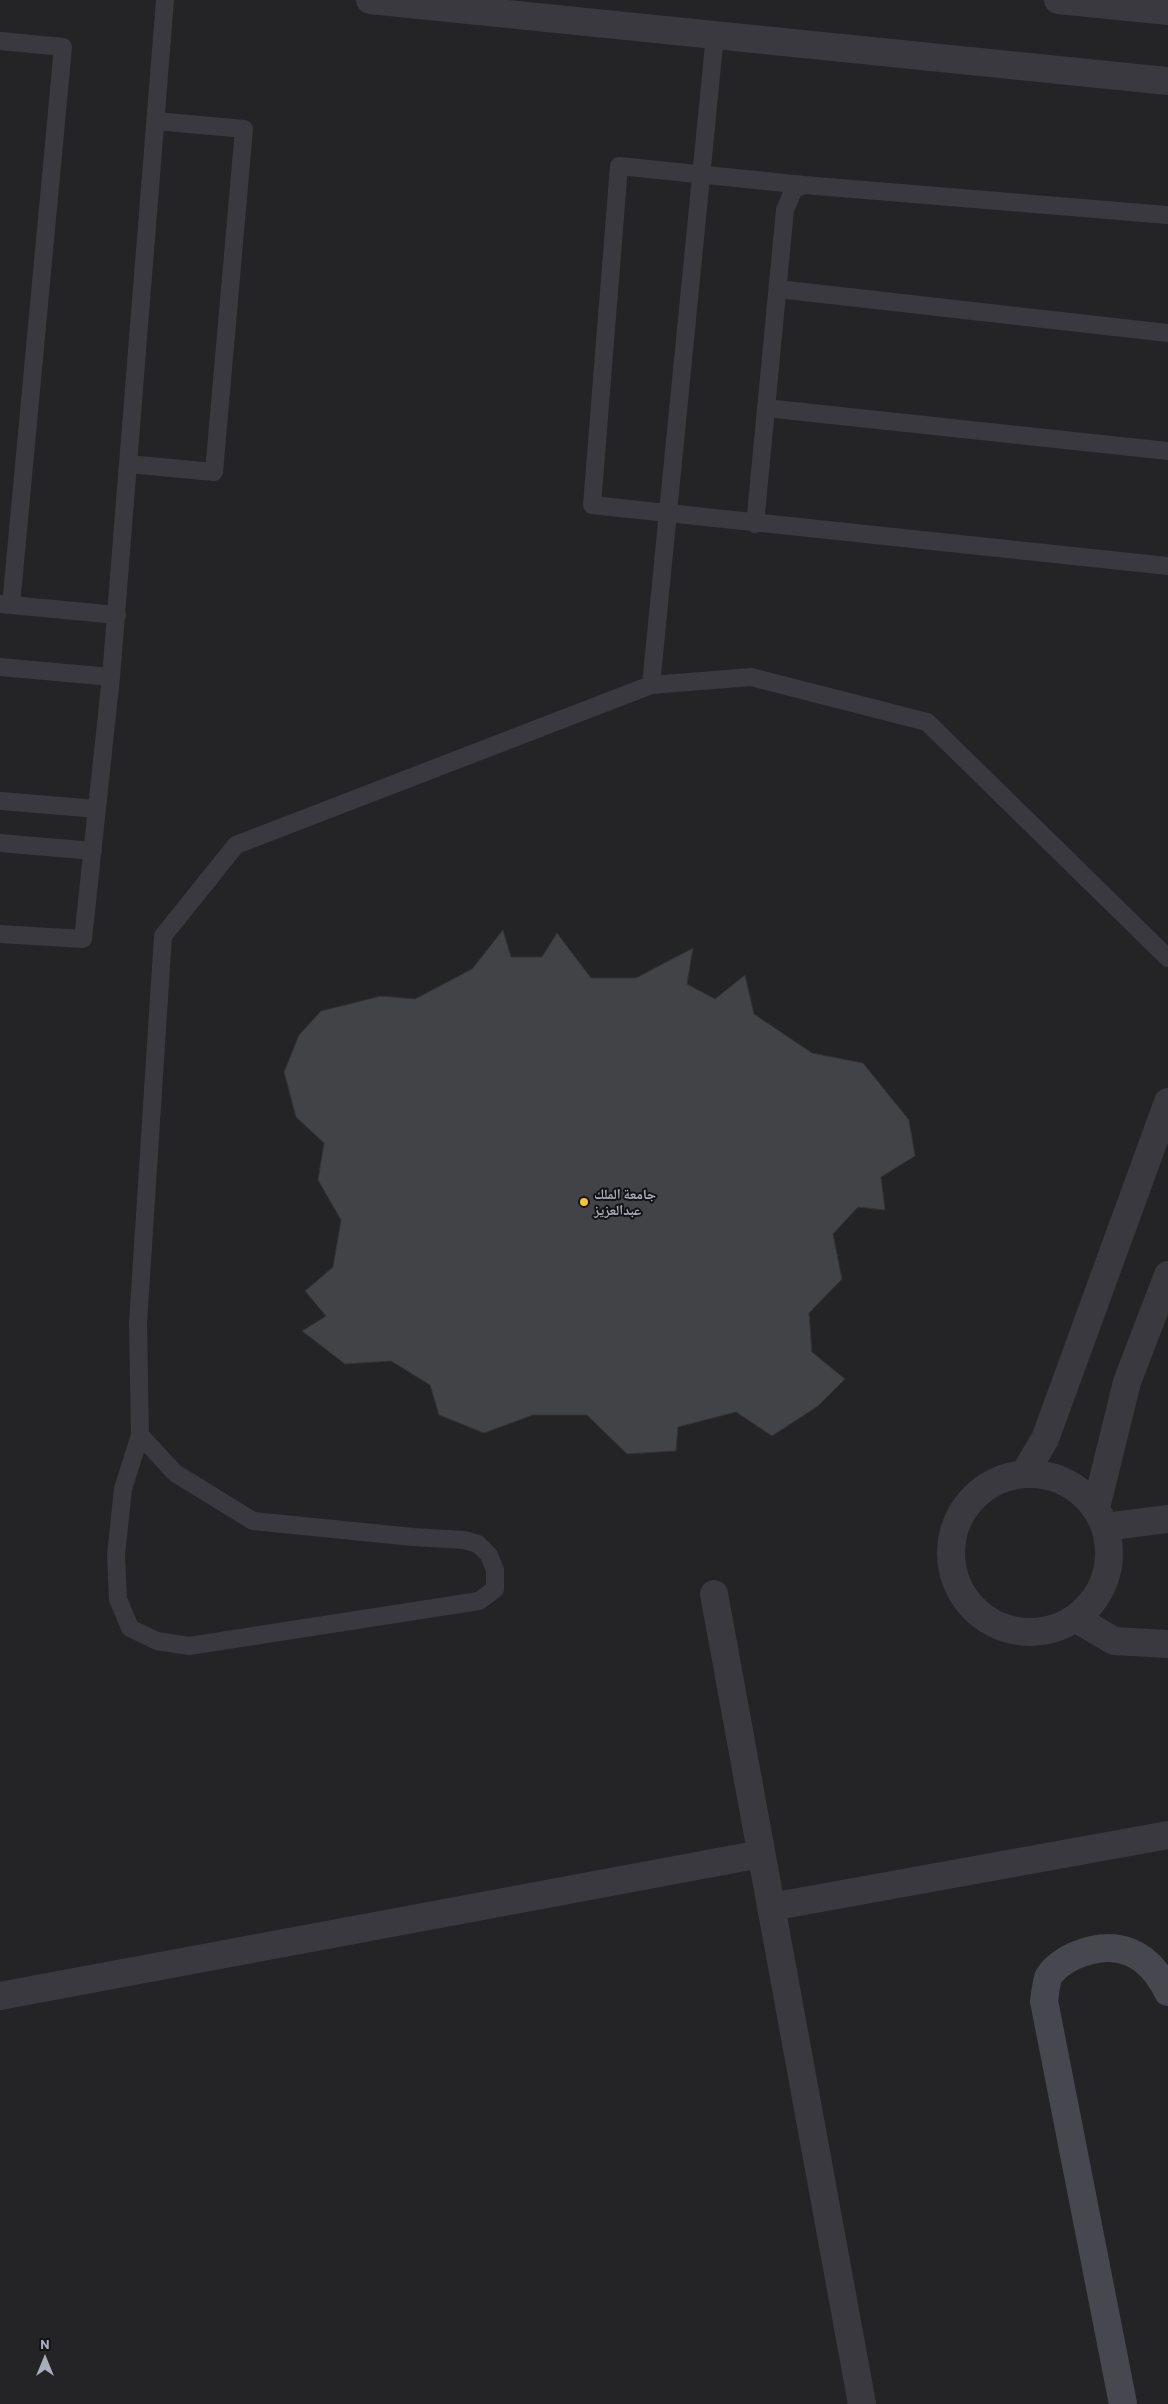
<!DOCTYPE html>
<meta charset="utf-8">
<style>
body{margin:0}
#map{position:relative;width:1168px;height:2404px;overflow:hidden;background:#18181a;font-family:Barlow,sans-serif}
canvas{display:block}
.north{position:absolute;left:20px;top:2334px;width:50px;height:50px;-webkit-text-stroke:4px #131315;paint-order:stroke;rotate:0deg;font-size:14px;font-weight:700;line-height:20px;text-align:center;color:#aaaeba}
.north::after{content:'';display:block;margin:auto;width:18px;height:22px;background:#aaaeba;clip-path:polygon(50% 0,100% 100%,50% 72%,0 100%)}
</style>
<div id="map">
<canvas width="1168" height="2404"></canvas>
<div class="north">N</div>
</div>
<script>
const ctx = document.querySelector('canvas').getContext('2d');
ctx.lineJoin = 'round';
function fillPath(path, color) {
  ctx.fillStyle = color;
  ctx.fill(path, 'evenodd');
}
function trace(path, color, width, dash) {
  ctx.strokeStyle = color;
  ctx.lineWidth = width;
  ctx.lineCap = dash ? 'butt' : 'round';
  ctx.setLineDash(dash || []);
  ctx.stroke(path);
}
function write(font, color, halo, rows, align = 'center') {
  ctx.font = font + ' Barlow,"Noto Naskh Arabic",sans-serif';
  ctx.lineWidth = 4;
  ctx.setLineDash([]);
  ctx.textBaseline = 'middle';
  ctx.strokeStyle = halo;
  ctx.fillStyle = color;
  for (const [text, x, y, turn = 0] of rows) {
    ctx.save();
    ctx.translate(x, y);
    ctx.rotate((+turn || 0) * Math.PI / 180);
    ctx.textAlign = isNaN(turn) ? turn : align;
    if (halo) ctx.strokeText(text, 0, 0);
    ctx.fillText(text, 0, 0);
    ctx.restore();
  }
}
fillPath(new Path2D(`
 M0,0H1168V2404H0Z`), '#242427');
const building = new Path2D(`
 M503,930L511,957H542L557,933L591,978H636L693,948L687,984L715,999L745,975L754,1014L812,1053L863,1063L909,1120L915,1156L881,1177L885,1210L858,1207L833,1234L842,1279L809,1313L812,1352L845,1379L818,1406L772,1436L736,1412L678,1427L676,1451L627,1454L587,1415H533L484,1433L439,1415L430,1385L391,1361L345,1364L302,1331L326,1316L305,1291L333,1267L341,1220L318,1180L324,1143L296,1117L284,1072L299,1035L321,1011L381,996L415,999L472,969Z`);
fillPath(building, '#424347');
trace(building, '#323236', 1);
trace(new Path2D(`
 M0,41L63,47L11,605
 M804,185L619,166L592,505L1168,566
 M778,289L1168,333
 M766,408L1168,451
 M128,464L214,472L244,129L156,121
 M755,524L785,210L794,189L804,185L1168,215
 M0,604L117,615
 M0,667L111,677
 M651,685L715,35
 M0,801L97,809
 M0,843L93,851
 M0,934L83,939L111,677L165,0
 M140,1435L123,1489L116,1555L118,1599L130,1628L157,1641L189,1646L479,1601L495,1589V1570L489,1555L478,1544L464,1540L413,1537L253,1521L175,1473L140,1435L138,1323L163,936L236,845L651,685L751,677L927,722L1168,958`), '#39393f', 18);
trace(new Path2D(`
 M370,0L1168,81
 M1058,0L1168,11
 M1024,1474L1045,1439L1168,1102
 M951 1553a79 79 0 1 1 158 0a79 79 0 1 1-158 0Z
 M1096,1508L1127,1382L1168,1275
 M1105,1527L1168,1519
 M714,1594L862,2404
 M1075,1618L1114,1641L1168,1644
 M771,1907L1168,1835
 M0,1996L761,1854`), '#39393f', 28);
trace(new Path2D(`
 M1123,2404L1044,2001C1045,1994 1046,1985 1048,1978C1052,1969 1065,1960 1074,1956C1116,1938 1148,1951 1168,1992`), '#47484f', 28);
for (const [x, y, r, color] of [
 [584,1202,5,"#f4c435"]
]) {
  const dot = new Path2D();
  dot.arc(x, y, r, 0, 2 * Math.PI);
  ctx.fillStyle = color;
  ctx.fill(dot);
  trace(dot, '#131315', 2);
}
write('bold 14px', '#aaaeba', '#131315', [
 ["جامعة الملك",594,1194],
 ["عبدالعزيز",594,1210]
], 'left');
</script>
